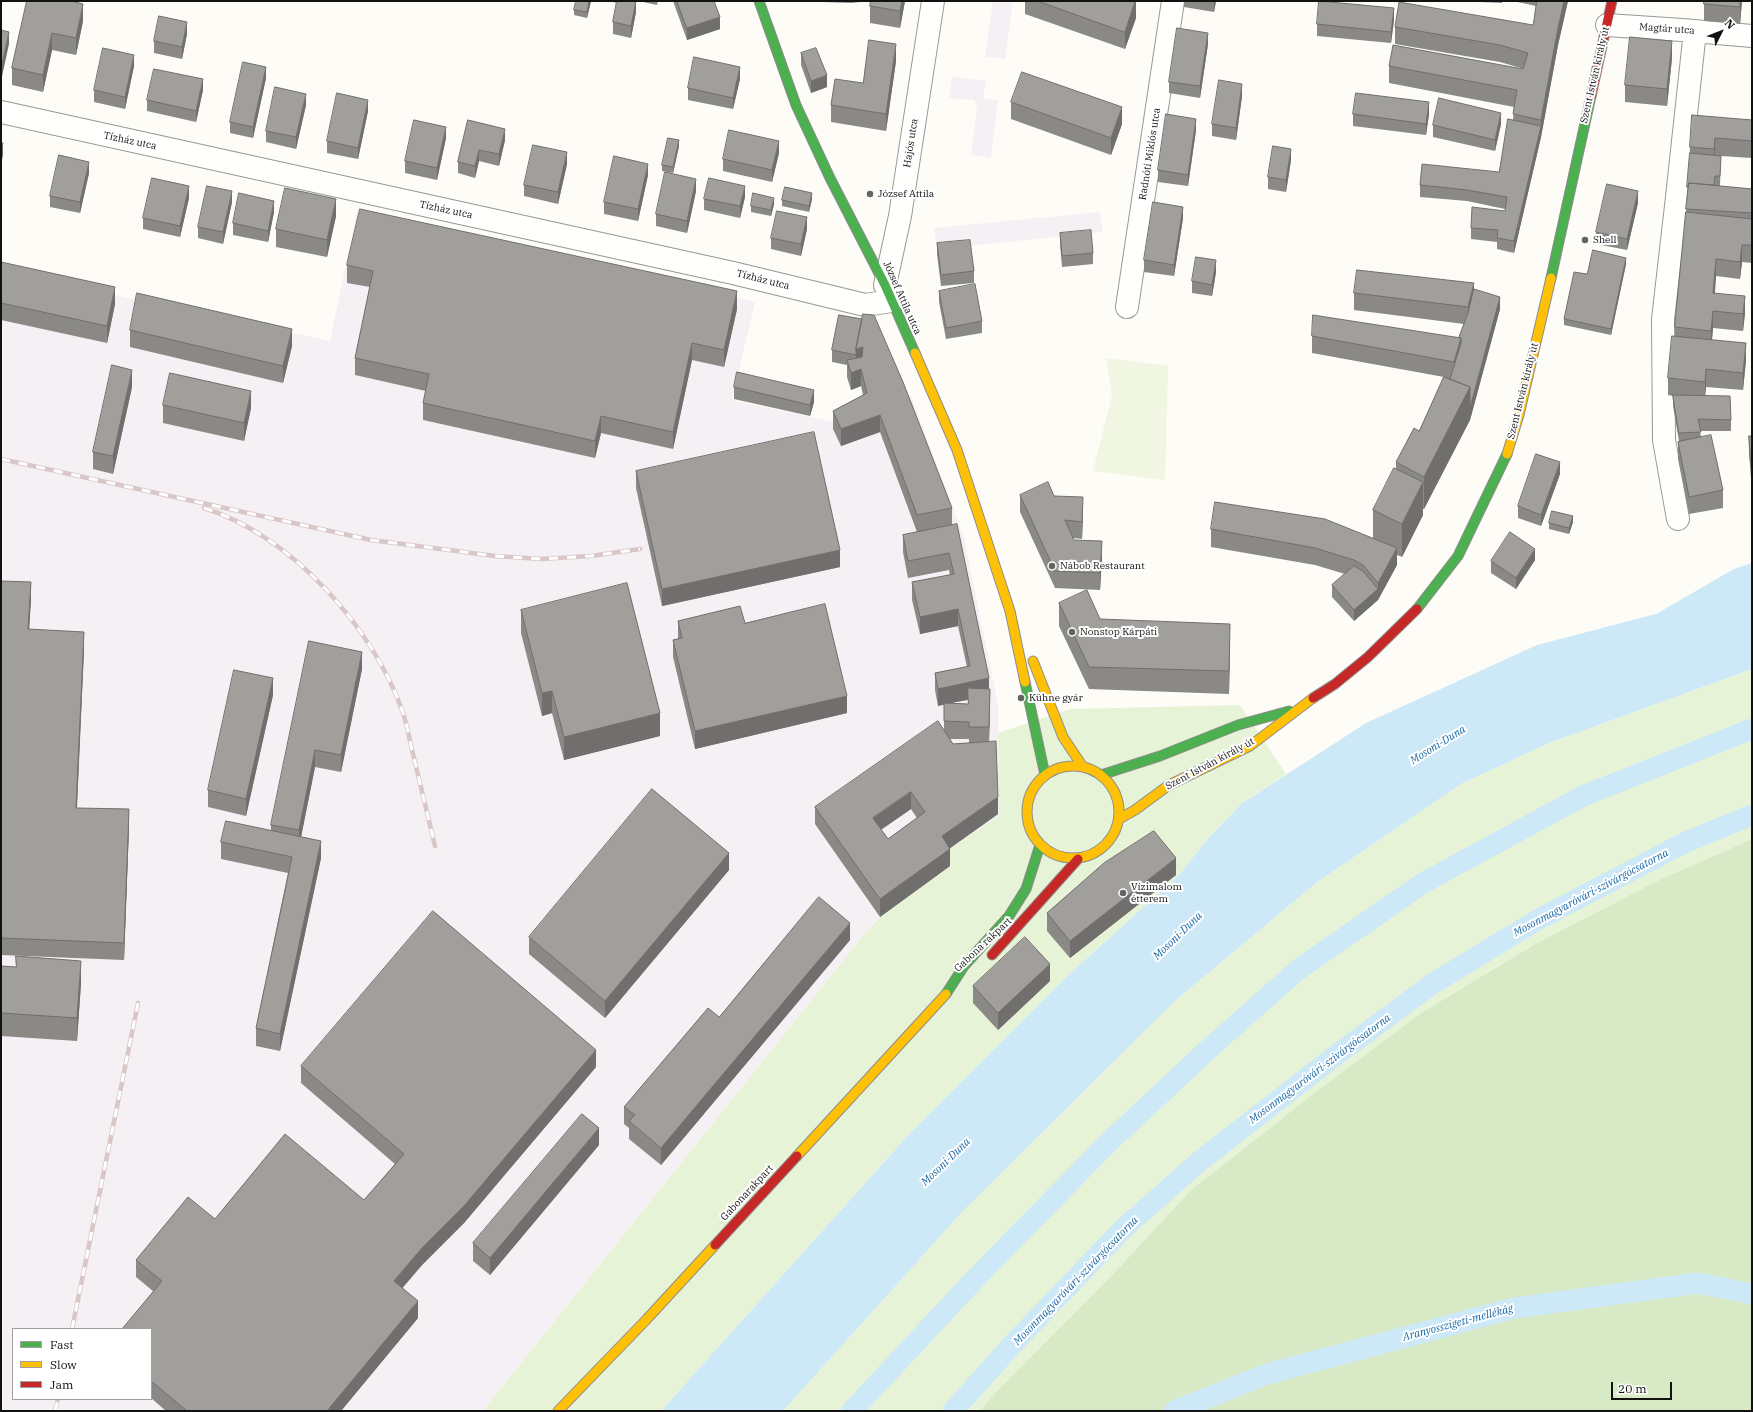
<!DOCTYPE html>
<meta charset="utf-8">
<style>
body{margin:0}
#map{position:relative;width:1753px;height:1412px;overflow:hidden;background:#fdfcf7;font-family:"IBM Plex Serif",serif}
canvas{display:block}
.frame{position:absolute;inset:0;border:2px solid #111;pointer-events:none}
.legend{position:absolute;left:12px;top:1328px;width:140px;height:72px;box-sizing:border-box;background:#fff;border:1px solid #a0a0a0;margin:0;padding:5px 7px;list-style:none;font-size:12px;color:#111}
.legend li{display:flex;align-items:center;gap:8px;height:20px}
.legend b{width:20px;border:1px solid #a0a0a0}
.north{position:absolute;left:1701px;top:12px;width:40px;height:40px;-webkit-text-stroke:3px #fff;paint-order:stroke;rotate:48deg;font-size:11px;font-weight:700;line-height:16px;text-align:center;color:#111}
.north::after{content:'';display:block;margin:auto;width:14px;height:18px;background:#111;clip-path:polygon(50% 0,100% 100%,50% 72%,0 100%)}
.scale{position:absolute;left:1611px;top:1382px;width:61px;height:18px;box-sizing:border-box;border:2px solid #111;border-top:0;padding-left:5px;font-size:12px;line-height:14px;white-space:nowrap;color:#111;-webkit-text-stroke:3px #fff;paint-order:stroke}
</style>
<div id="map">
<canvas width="1753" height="1412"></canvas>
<div class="frame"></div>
<ul class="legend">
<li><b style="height:5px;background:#4caf50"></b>Fast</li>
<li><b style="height:5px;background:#ffc107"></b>Slow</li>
<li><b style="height:5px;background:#c62828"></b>Jam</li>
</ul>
<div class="north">N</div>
<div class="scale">20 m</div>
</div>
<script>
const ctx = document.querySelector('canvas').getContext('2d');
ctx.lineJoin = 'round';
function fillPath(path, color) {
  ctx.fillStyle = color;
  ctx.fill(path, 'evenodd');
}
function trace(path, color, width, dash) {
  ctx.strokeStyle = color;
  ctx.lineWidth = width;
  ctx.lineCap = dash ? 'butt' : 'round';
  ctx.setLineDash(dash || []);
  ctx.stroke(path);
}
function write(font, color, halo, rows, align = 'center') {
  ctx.font = font + ' "IBM Plex Serif",serif';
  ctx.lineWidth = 4;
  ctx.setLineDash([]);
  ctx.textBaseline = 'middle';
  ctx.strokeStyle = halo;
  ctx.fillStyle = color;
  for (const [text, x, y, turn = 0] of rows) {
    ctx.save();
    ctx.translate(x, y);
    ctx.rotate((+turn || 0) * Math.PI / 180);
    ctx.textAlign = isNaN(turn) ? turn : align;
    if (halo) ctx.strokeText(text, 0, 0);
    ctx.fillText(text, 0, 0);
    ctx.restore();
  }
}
fillPath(new Path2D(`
 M993,1H1013L1005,59L985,57Z
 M952,77L986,81L983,98L998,100L991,158L971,155L977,106L974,100L949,98Z
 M357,212L755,302L732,400L838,423L911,396L964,538L998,704L999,815L944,854L951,866L880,916L863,936L483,1411H1V271L330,341ZM13,1329H151V1399H13Z
 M1100,212L1103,232L937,249L934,228Z`), '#f5f0f3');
fillPath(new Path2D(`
 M1752,669V839L1661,879L1537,943L1421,1013L1313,1094L1191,1190L1114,1273L995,1393L980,1411H783L962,1212L1175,1001L1316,883L1461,784L1549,743Z
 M1240,705L1286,774L1241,804L1205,842L1180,874L1064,979L911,1132L661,1411H483L863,936L880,917L951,866L943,854L999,815L998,733L1071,709Z`), '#e7f3d7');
fillPath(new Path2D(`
 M1752,839V1411H980L995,1393L1114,1273L1191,1190L1313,1094L1421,1013L1537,943L1661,879Z`), '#d8eac5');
fillPath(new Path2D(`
 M1106,358L1168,366L1165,480L1093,471L1112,395Z`), '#f0f6e1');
fillPath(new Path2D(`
 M1752,563V669L1549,743L1461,784L1316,883L1175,1001L962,1212L783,1411H661L911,1132L1064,979L1180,874L1205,842L1241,804L1366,723L1537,645L1656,614L1734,569Z`), '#cde8f7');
trace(new Path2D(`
 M852,1411L974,1280L1109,1142L1213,1045L1299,969L1423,883L1585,795L1752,729
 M953,1411L1012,1345L1124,1228L1201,1160L1335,1056L1432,984L1539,919L1684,843L1752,815
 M1174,1411L1267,1374L1514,1308L1698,1283L1752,1294`), '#cde8f7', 21);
const street = new Path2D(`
 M1607,25L1682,30L1752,36
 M1,112L733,273L865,305L892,301
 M885,285L900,216L933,1
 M1127,307L1173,1
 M1678,519L1664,440L1663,319L1676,206L1695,31`);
const fast = new Path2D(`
 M759,1L796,105L830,178L885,285L915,353
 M1551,278L1591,96
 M1417,609L1458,556L1507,454
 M1025,682L1045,775
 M1101,775L1160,756L1238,725L1289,711
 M946,994L964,966L1009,916L1026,889L1040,845`);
const slow = new Path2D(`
 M915,353L957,450L1010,611L1025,682
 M1507,454L1519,415L1551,278
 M1033,661L1063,737L1083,767
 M1027 812a46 46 0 1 1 92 0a46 46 0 1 1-92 0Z
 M1119,819L1135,810L1169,785L1250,746L1313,698
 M797,1156L946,994
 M558,1411L646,1320L715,1245`);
const jam = new Path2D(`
 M1591,96L1612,1
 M1313,698L1335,684L1368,657L1417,609
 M992,955L1078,859
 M715,1245L797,1156`);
trace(street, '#979795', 24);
trace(fast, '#8e8d8b', 11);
trace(slow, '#8e8d8b', 11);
trace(jam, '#8e8d8b', 11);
trace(street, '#fffffe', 22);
trace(fast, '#4caf50', 9);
trace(slow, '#ffc107', 9);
trace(jam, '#c62828', 9);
const rail = new Path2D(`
 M1,459L371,540L495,556L541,559L591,556L640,549
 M204,508C291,535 374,628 403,713C408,728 410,743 414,758C421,787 428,817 435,846
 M72,1329L138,1003
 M55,1411L58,1399`);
trace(rail, '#d9c6c7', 4.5);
trace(rail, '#fff', 3, [9]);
fillPath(new Path2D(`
 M27,1L83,21L76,55L52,50L43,92L12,85V68Z
 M591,1L587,18L574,15V10Z
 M609,1H636V12L631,38L613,34V22L617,3Z
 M643,1H658L657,5L643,2Z
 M673,1H714L720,29L687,40Z
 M794,1H870L851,3Z
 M905,1L900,28L870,23V6Z
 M1025,1H1136V18L1125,49L1025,14Z
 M1184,1H1216L1214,12L1184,7Z
 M1458,1H1502V3Z
 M1513,1H1568L1558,45L1541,137L1514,253L1497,249V242L1471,239V228L1505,211V209L1467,201L1420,197V185L1499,172L1513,120L1514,107L1389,83V66L1523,69H1524L1500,62L1395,44V27L1533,25L1536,6Z
 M1704,1H1742L1740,24L1704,21Z
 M1394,20L1391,43L1317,36V24Z
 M187,34L182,59L154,53V41Z
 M1208,44L1200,98L1169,93V82Z
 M801,53L827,87L811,93L801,65Z
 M1672,58L1667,106L1625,102V85Z
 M896,61L886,131L831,122V105L863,83Z
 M134,66L125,109L94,102V90Z
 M266,78L253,138L230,133V122Z
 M740,79L733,109L688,100V88Z
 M203,90L196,122L147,111V100Z
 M1242,96L1236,140L1212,136V124Z
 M1011,102L1122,124L1111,155L1011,119Z
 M306,105L296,149L266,142V131Z
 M368,111L358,159L327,153V141Z
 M1353,114H1429L1426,135L1353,126Z
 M468,120L505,140L499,166L479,161L475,178L458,173V162Z
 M1752,120V158L1721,156L1720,186L1752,189V263L1742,262L1740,279L1716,276L1715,293L1745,313L1743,331L1713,328L1712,340L1746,360L1743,390L1706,387L1705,395L1731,420V431H1700L1701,437L1723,490V508L1689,514L1678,459V442L1679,441L1673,406V396L1668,395V378L1675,336V327L1686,212L1690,147Z
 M1501,124L1495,151L1433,137V125Z
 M1196,130L1188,186L1158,182V170Z
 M446,138L437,180L405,173V161Z
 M679,146L673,173L662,171V165Z
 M779,153L772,182L723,171V159Z
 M1291,160L1286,192L1268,189V177Z
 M567,164L558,204L524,196V185Z
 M89,173L80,213L50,207V196Z
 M648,175L638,221L604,214V202Z
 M696,191L687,233L656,226V214Z
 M745,197L740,218L704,210V199Z
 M189,198L180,237L143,229V218Z
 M812,199L809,212L782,206V200Z
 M232,202L223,244L198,238V227Z
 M1638,203L1627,250L1596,244V232Z
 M774,204L771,216L751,212V206Z
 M274,212L268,242L233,235V223Z
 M336,216L327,257L276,247V229Z
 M1183,218L1174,276L1144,272V260Z
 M807,229L801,256L771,249V238Z
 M1060,233L1093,253V264L1062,267L1060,244Z
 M937,243L974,271V283L941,286L937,254Z
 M1,262L115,304L107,343L1,320Z
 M1626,264L1611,335L1564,325V319Z
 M347,265L737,309L724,367L692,360L673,449L601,433L595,458L423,420V403L426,391L355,375V358L370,287L347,283Z
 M1216,272L1212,296L1192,293V281Z
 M1474,289L1500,309L1470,420L1424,509H1423V515L1402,557L1397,555V565L1378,600L1354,621L1332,597V585L1345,574L1315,565L1211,547V529L1373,538V510L1396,469V462L1419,431L1444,377L1312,353V336L1459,337L1464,324L1354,310V293Z
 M939,291L982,321V333L946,339L939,302Z
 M839,315L952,508V525L989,689L990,706L989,741L998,814L950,848V866L880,917L815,824V807L944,730V704L938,706L935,690V673L967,667L958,626L920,634L912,600V582L950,575L949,570L908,578L903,552V535L917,532L880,432L841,446L833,429V411L863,395L861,386L851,390L847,377V365L832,362V350ZM968,700V704L949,703ZM950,739H969V743L953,744ZM911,809L917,818L888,839L881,830Z
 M130,330L292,346L283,383L130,347Z
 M132,387L113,474L93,469V452Z
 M734,387L814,402L810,416L734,399Z
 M163,405L251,408L244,441L163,423Z
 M1749,436H1752V479H1751L1749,453Z
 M636,471L840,567L662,606L636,488Z
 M1560,474L1541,526L1518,518V506Z
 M1020,495L1054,496L1083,514L1082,539L1073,538L1074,540L1102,558L1100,590L1055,588L1020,512Z
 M1573,522L1569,534L1549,529V523Z
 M1535,560L1516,589L1491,573V561Z
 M1,581L31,599L29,629L84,649L77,808L129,827L124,960L1,955Z
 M1059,603L1100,619L1230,646L1229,694L1089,689L1059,626Z
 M521,610L660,736L564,760L552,713L542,716L521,633Z
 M678,621L745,623L847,713L695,749L673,657V640L678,639Z
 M362,669L341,772L315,767L301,837L321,858L280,1051L256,1046V1028L288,873L221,859V842L271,830V825Z
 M273,695L246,816L208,807V790Z
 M729,870L605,1018L529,954V937Z
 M1176,875L1070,958L1047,931V913Z
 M850,940L661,1165L629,1139V1128L624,1124V1107L719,1017Z
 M1,966L16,967L81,983L77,1041L1,1036Z
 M1050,981L998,1030L973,1003V986Z
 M301,1066L596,1067L464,1223L422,1265L402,1288L418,1318L341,1411H166L151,1398V1329L153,1291L136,1277V1260L215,1219L364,1200L395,1164L301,1083Z
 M599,1145L490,1275L473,1261V1243Z`), '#8a8986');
fillPath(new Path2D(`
 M589,1H591L587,18V12Z
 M636,1V12L631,38V26Z
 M902,1H905L900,28V11Z
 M1136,1V18L1125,49V32Z
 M1214,1H1216L1214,12Z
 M1564,1H1568L1558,45L1541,137L1514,253V241L1541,126V120L1558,28Z
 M1740,1H1742L1740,24Z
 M83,4V21L76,55V38Z
 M1394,8V20L1391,43V32Z
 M720,17V29L687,40V28Z
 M187,22V34L182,59V47Z
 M9,32V44L1,81V69Z
 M52,33V50L43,92V75Z
 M1208,33V44L1200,98V86Z
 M1672,41V58L1667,106V89Z
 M896,44V61L886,131V114Z
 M134,55V66L125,109V97Z
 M266,67V78L253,138V127Z
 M740,67V79L733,109V98Z
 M827,75V87L811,93V81Z
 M203,79V90L196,122V111Z
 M1242,84V96L1236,140V128Z
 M306,94V105L296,149V137Z
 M368,100V111L358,159V148Z
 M1429,102V114L1426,135V124Z
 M1122,107V124L1111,155V138Z
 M1501,113V124L1495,151V140Z
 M1196,119V130L1188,186V175Z
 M446,127V138L437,180V168Z
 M505,129V140L499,166V154Z
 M1715,138V155L1714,167V149Z
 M679,140V146L673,173V167Z
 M779,141V153L772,182V170Z
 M3,143V155L1,165V153Z
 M1291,149V160L1286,192V180Z
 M479,150V161L475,178V166Z
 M567,152V164L558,204V192Z
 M89,162V173L80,213V202Z
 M648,164V175L638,221V209Z
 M696,179V191L687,233V221Z
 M189,186V198L180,237V226Z
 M745,186V197L740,218V206Z
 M232,191V202L223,244V232Z
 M1638,191V203L1627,250V239Z
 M812,193V199L809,212V206Z
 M774,198V204L771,216V210Z
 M336,199V216L327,257V240Z
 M274,201V212L268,242V231Z
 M1183,207V218L1174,276V265Z
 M807,217V229L801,256V244Z
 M1742,245V262L1740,279V262Z
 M1626,258V264L1611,335V329Z
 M1716,259V276L1713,310V293Z
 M1216,260V272L1212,296V285Z
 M1474,283V301L1468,324V307Z
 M115,287V304L107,343V326Z
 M737,291V309L724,367V350Z
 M1745,296V313L1743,331V314Z
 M1500,297V309L1470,420L1424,509V477Z
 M1713,311V328L1711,348V331Z
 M292,329V346L283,383V366Z
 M1461,338V355L1454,379V362Z
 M692,343V360L673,449V432Z
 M1746,343V360L1743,390V373Z
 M863,347V364L856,366V349Z
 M861,369V386L851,390V373Z
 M1706,369V387L1705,399V382Z
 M132,370V387L113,474V456Z
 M814,390V402L810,416V405Z
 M251,391V408L244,441V423Z
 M880,415V432L841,446V429Z
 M601,416V433L595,458V441Z
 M1560,462V474L1541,526V515Z
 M1423,482V515L1402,557V524Z
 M1083,497V514L1082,539V522Z
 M1573,516V522L1569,534V528Z
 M1102,541V558L1100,590V573Z
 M1397,548V565L1378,600L1354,621V610L1378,589V583Z
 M1535,549V560L1516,589V578Z
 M840,550V567L662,606V589Z
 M31,582V599L28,647V629Z
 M958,609V626L920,634V617Z
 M1230,624V646L1229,694V671Z
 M84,632V649L76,825V808Z
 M362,652V669L341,772V755Z
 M273,678V695L246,816V799Z
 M989,678V695L938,706V689Z
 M990,689V706L989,745V727Z
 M552,691V713L542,716V693Z
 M847,696V713L695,749V731Z
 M660,713V736L564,760V737Z
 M315,750V767L299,847V830Z
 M911,792V809L873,835V818Z
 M998,797V814L942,854V836Z
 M129,809V827L124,960V943Z
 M321,841V858L280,1051V1034Z
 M950,849V866L880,917V899Z
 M729,853V870L605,1018V1001Z
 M1176,858V875L1070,958V941Z
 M850,923V940L661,1165V1148Z
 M81,961V983L77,1041V1018Z
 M1050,964V981L998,1030V1013Z
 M596,1050V1067L464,1223L422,1265L394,1298V1281L422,1248Z
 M599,1128V1145L490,1275V1258Z
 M418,1301V1318L341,1411H327Z`), '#716f6d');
const building = new Path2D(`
 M27,1H71L83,4L76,38L52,33L43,75L12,68Z
 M576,1H589L587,12L574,10Z
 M617,1H636L631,26L613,22Z
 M677,1H714L720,17L687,28Z
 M871,1H902L900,11L870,6Z
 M1038,1H1135L1125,32Z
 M1319,1L1394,8L1391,32L1317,24Z
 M1537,1H1564L1558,28L1541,120L1513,114L1517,90L1389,66L1393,45L1523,69L1528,53L1500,45L1395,27L1399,2L1533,25Z
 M1704,1H1740V7L1704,4Z
 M159,16L187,22L182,47L154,41Z
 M1177,28L1208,33L1200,86L1169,82Z
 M1,30L9,32L1,69Z
 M1630,37L1672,41L1667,89L1625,85Z
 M869,40L896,44L886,114L831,105L835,79L863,83Z
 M103,48L134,55L125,97L94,90Z
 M816,48L827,75L811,81L801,53Z
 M694,57L740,67L733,98L688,88Z
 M243,62L266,67L253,127L230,122Z
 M154,69L203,79L196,111L147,100Z
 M1022,72L1122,107L1111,138L1011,102Z
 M1219,80L1242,84L1236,128L1212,124Z
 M275,87L306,94L296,137L266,131Z
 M337,93L368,100L358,148L327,141Z
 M1356,93L1429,102L1426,124L1353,114Z
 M1439,98L1501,113L1495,140L1433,125Z
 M1166,114L1196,119L1188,175L1158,170Z
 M1692,115L1752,120V141L1715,138L1714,149L1690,147Z
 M1508,119L1541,126L1514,241L1497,238L1498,230L1471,228L1472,207L1505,211L1507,197L1467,190L1420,185L1422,164L1499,172Z
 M414,120L446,127L437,168L405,161Z
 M468,120L505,129L499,154L479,150L475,166L458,162Z
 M729,130L779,141L772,170L723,159Z
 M668,138L679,140L673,167L662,165Z
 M1,143H3L1,153Z
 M533,145L567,152L558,192L524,185Z
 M1273,146L1291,149L1286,180L1268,177Z
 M1690,153L1721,156L1720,176H1715L1714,185L1689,183L1688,187H1687Z
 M59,155L89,162L80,202L50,196Z
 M614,156L648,164L638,209L604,202Z
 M665,172L696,179L687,221L656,214Z
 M152,178L189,186L180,226L143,218Z
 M709,178L745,186L740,206L704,199Z
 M1689,183L1752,189V213L1686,209Z
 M1607,184L1638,191L1627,239L1596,232Z
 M207,186L232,191L223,232L198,227Z
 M785,187L812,193L809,206L782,200Z
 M285,188L336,199L327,240L276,229Z
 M239,193L274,201L268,231L233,223Z
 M753,193L774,198L771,210L751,206Z
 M1153,202L1183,207L1174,265L1144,260Z
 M360,209L737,291L724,350L692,343L673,432L601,416L595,441L423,403L429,374L355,358L373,271L347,265Z
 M777,211L807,217L801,244L771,238Z
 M1686,212L1752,219V245H1742L1740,262L1716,259L1713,293L1745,296L1743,314L1713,311L1711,331L1675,327Z
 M1091,230L1093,253L1062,256L1060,233Z
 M970,240L974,271L941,275L937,243Z
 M1593,250L1626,258L1611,329L1564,319L1574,272L1587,274Z
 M1196,257L1216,260L1212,285L1192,281Z
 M1,262L115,287L107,326L1,303Z
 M1357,270L1474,283L1468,307L1354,293Z
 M975,284L982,321L946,328L939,291Z
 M1474,289L1500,297L1470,408V387L1450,379L1461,343V338L1459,337L1468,313Z
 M137,293L292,329L283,366L130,330Z
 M863,314L874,315L903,382L952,508L917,515L880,415L841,429L833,411L867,393L861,369L851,373L847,360L862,357L863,347L856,349Z
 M839,315L862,319L856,349V355L832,350Z
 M1313,315L1461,338L1454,362L1312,336Z
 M1672,336L1746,343L1743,373L1706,369L1705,382L1668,378Z
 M112,365L132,370L113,456L93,452Z
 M737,372L814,390L810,405L734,387Z
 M170,373L251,391L244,423L163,405Z
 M1444,377L1470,387L1424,477L1396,462L1414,428L1419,431Z
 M1673,395L1730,396L1731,420L1698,419L1701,432L1679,433Z
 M814,432L840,550L662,589L636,471Z
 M1711,435L1723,490L1689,497L1678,442Z
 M1749,436H1752V462H1751Z
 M1536,454L1560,462L1541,515L1518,506Z
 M1394,468L1423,482L1402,524L1373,510Z
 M1048,482L1054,496L1083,497L1082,522L1065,520L1074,540L1102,541L1100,573L1055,571L1020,495Z
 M1215,502L1325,519L1397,548L1378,583L1363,565L1354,560L1315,548L1211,529Z
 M1552,511L1573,516L1569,528L1549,523Z
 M957,524L989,678L938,689L935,673L970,666L958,609L920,617L912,582L954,574L949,553L908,561L903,535Z
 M1510,532L1535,549L1516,578L1491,561Z
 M1354,566L1363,571L1378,589L1354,610L1332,585Z
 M1,581L31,582L28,629L84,632L76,808L129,809L124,943L1,938Z
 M627,583L660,713L564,737L552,691L542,693L521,610Z
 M1087,590L1100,619L1230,624L1229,671L1089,667L1059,603Z
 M825,604L847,696L695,731L673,640L682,638L678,621L740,606L745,623Z
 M309,641L362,652L341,755L315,750L299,830L271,825Z
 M234,670L273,678L246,799L208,790Z
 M968,688L990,689L989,727H969V722L944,721V703L968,704Z
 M938,721L953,744L996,741L998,797L942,836L950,849L880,899L815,807ZM911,792L925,812L888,839L873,818Z
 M652,789L729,853L605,1001L529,937Z
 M226,821L321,841L280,1034L256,1028L292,857L221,842Z
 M1154,831L1176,858L1070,941L1047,913L1104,863Z
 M819,897L850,923L661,1148L629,1121L635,1115L624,1107L708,1008L719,1017Z
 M433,911L596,1050L464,1206L422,1248L394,1281L418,1301L327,1411H187L151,1381V1329H122L162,1281L136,1260L188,1197L215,1219L285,1134L364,1200L404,1154L301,1066Z
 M1025,937L1050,964L998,1013L973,986Z
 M16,956L81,961L77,1018L1,1013V966L16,967Z
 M582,1114L599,1128L490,1258L473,1243Z`);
fillPath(building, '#a19f9c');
trace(building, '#716f6d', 1);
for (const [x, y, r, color] of [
 [870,194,4,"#646362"],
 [1585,240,4,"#646362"],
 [1052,566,4,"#646362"],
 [1072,632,4,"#646362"],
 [1021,698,4,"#646362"],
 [1123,893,4,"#646362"]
]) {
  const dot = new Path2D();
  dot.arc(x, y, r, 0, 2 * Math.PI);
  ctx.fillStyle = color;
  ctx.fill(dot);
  trace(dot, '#fff', 1.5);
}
write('10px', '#111', '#fff', [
 ["Magtár utca",1667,29,4],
 ["Szent István király út",1595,75,-77],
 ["Tízház utca",130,141,12],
 ["Hajós utca",911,143,-81],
 ["Radnóti Miklós utca",1150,154,-81],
 ["Tízház utca",446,210,12],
 ["Tízház utca",763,280,14],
 ["József Attila utca",902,298,66],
 ["Szent István király út",1523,391,-76],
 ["Szent István király út",1210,764,-28],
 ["Gabona rakpart",983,945,-43],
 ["Gabonarakpart",747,1193,-47]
]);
write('10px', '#111', '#fff', [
 ["József Attila",878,194],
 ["Shell",1593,240],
 ["Nábob Restaurant",1060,566],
 ["Nonstop Kárpáti",1080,632],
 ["Kühne gyár",1029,698],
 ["Vízimalom",1131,887],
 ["étterem",1131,899]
], 'left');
write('italic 11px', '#1768a6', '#fff', [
 ["Mosoni-Duna",1438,745,-32],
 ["Mosonmagyaróvári-szivárgócsatorna",1591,893,-28],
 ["Mosoni-Duna",1178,936,-44],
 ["Mosonmagyaróvári-szivárgócsatorna",1320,1069,-37],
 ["Mosoni-Duna",946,1162,-44],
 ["Mosonmagyaróvári-szivárgócsatorna",1076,1281,-46],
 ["Aranyosszigeti-mellékág",1458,1323,-15]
]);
</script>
